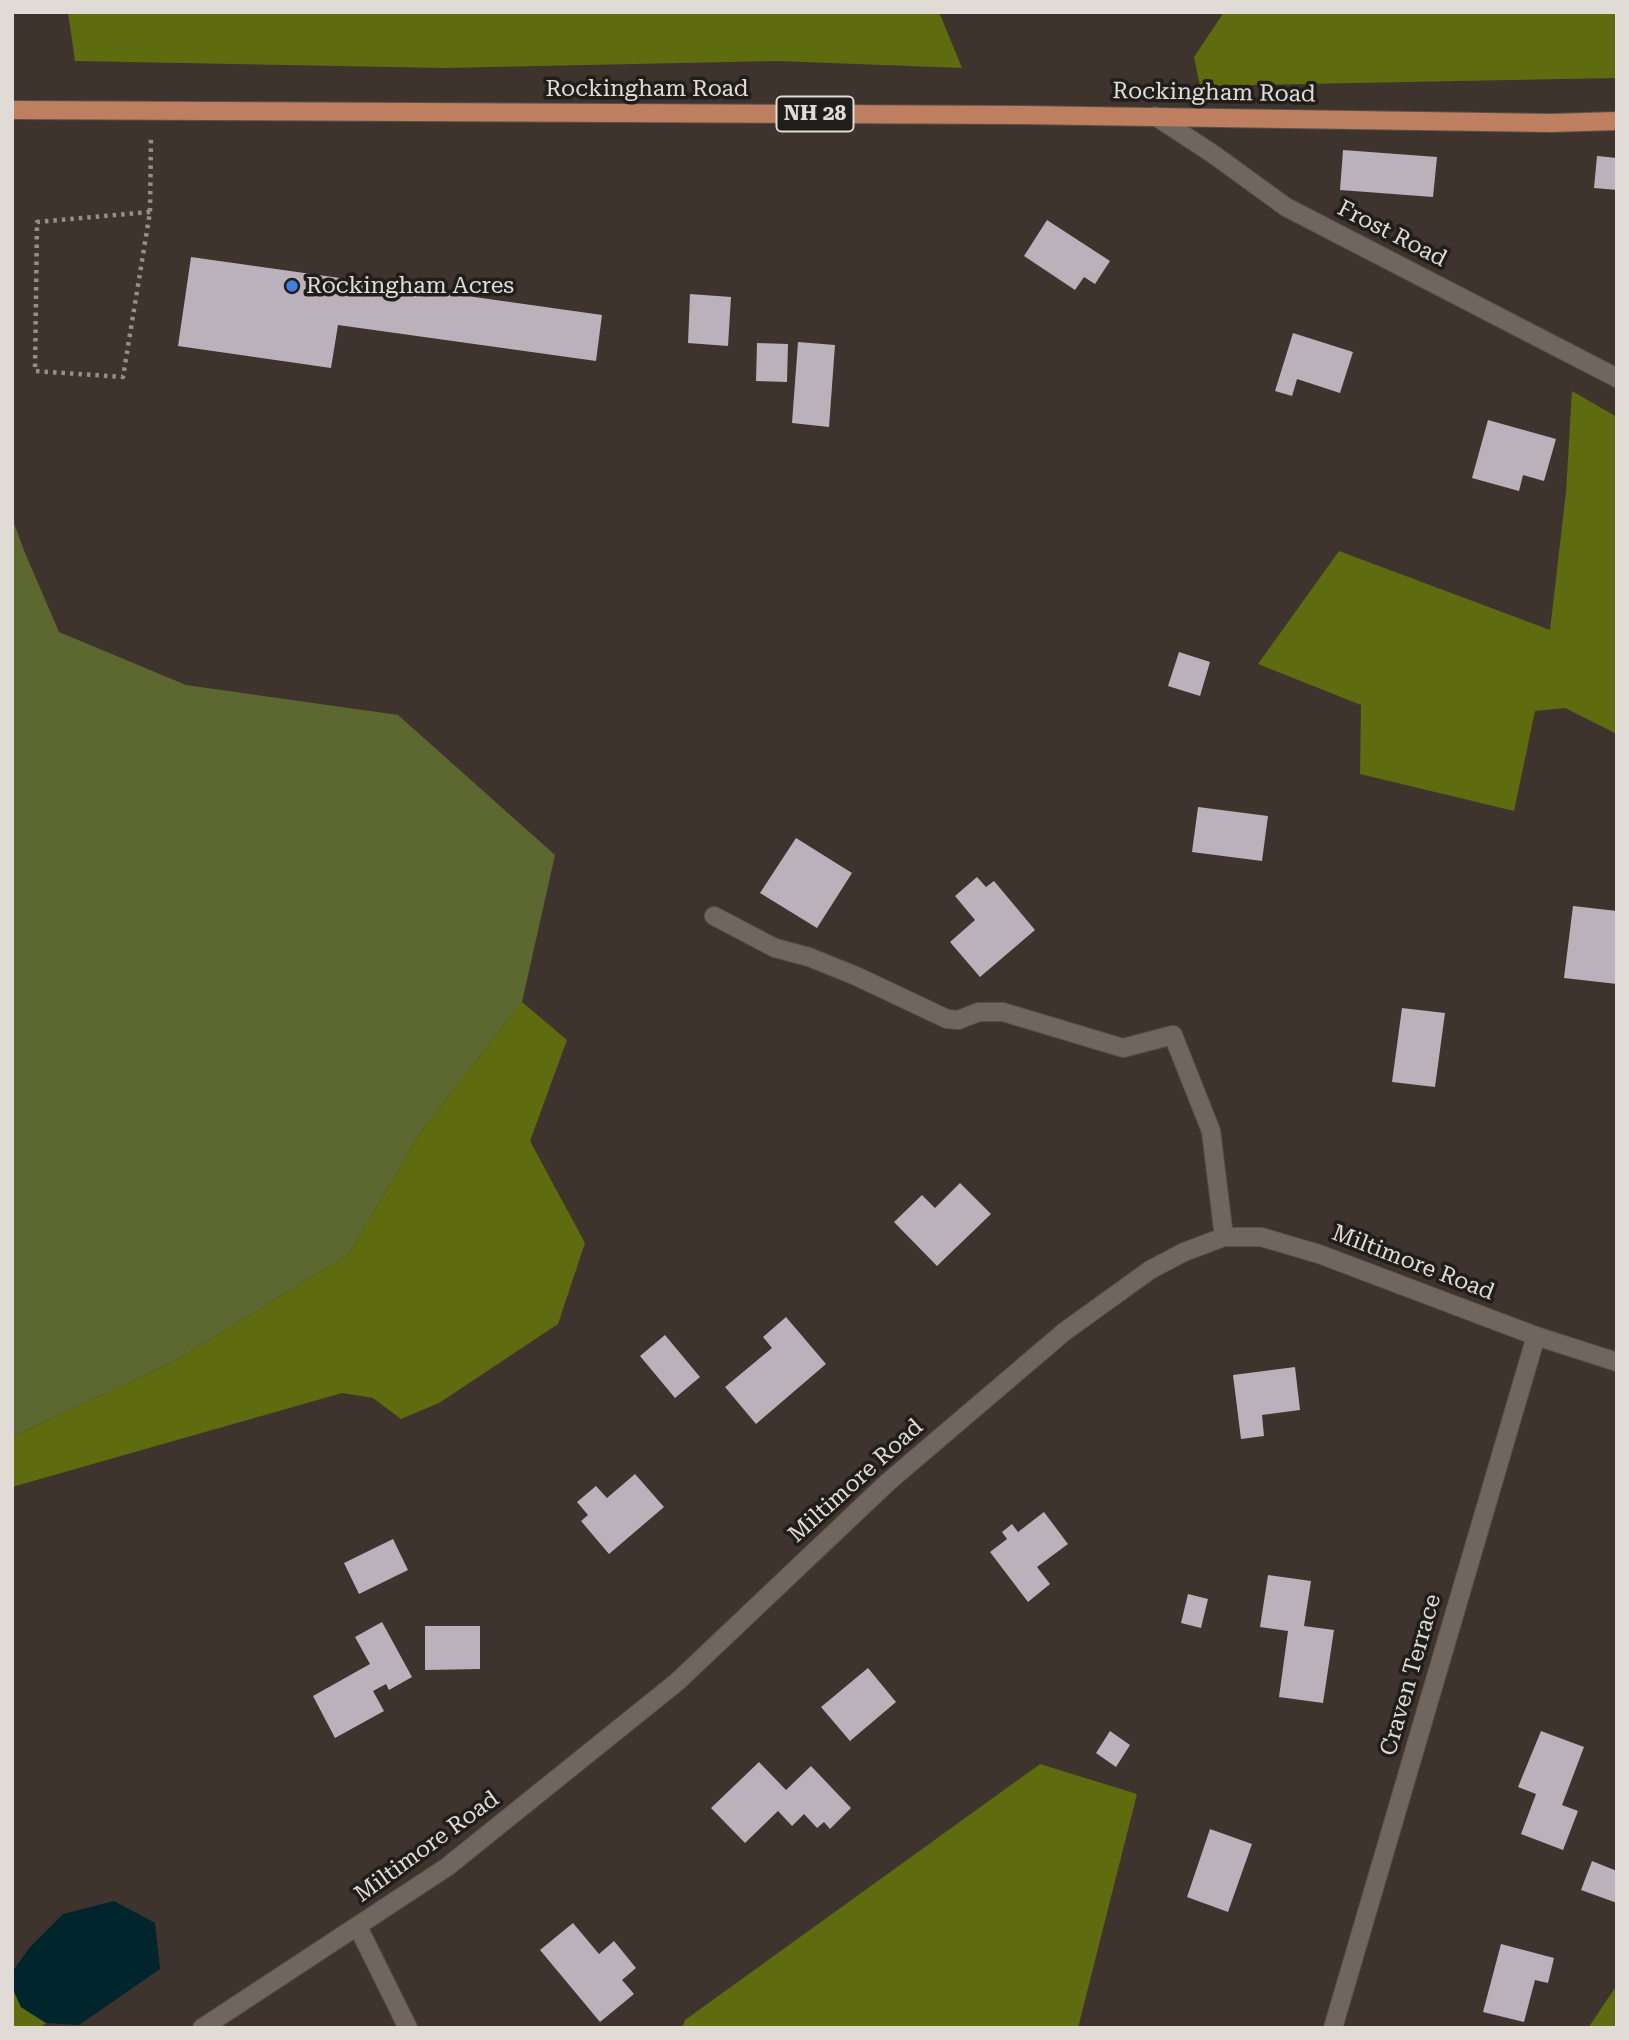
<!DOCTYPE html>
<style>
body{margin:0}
#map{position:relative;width:1629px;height:2040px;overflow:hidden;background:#3e342d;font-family:"Roboto Serif",serif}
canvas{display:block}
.frame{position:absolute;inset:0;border:14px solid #e1dbd6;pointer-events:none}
</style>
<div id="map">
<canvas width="1629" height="2040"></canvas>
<div class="frame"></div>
</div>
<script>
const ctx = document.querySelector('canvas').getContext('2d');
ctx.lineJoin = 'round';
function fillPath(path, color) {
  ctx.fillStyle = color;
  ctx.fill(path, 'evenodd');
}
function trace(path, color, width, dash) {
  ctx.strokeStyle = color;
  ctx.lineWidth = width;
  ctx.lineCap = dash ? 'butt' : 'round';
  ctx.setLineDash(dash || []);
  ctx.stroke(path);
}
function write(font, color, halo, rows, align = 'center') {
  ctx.font = font + ' "Roboto Serif",serif';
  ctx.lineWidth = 7;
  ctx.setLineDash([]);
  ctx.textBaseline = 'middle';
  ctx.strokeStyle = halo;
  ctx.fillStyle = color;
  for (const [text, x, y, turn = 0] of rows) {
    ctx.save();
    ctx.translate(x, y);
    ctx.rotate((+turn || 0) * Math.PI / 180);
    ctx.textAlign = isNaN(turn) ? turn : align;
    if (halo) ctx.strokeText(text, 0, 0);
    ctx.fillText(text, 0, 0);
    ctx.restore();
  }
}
fillPath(new Path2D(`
 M12,518L25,553L59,632L186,685L398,715L555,855L522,1002L420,1133L349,1254L175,1361L12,1437Z`), '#5d6830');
fillPath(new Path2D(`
 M68,12H939L962,68L777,61L444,68L75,61Z
 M1224,12H1617V78L1200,86L1194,57Z
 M1572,391L1617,417V734L1565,708L1535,711L1514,811L1360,774L1361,705L1258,664L1339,551L1550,630L1566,492Z
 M522,1002L567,1040L530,1141L585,1243L558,1324L439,1403L401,1419L373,1398L342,1393L12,1487V1437L175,1361L349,1254L420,1133Z
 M1040,1764L1137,1794L1078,2028H682L685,2020Z
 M1617,1985V2028H1588Z
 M12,1987L21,2007L46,2023L40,2028H12Z`), '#5e6b0f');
fillPath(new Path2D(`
 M114,1901L155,1923L160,1969L79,2025L46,2023L21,2007L12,1987V1972L30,1947L63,1914Z`), '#00252c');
fillPath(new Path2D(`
 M1343,150L1437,157L1433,197L1340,190Z
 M1597,156L1617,158V190L1594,188Z
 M1047,220L1110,261L1095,284L1084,277L1075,290L1024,256Z
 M191,257L602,315L596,361L338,325L331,368L178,346Z
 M690,294L731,297L728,346L688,343Z
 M1293,333L1353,352L1340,393L1297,379L1292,396L1275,391Z
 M798,342L835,345L829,427L792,423Z
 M757,343L788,344L787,382L756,381Z
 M1488,420L1556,439L1544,481L1523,475L1519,491L1472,478Z
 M1179,652L1210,662L1200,696L1168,686Z
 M1198,807L1268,816L1262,861L1192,852Z
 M796,838L852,873L817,928L760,893Z
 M977,877L986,887L994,881L1035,930L980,977L950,942L975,920L955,896Z
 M1573,906L1617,911V984L1564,978Z
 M1402,1008L1445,1013L1435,1087L1392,1082Z
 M960,1183L991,1214L937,1266L894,1222L922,1195L935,1208Z
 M786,1317L826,1364L756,1424L725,1387L772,1348L763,1337Z
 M665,1335L700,1377L675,1398L640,1356Z
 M1295,1367L1300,1410L1262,1415L1264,1436L1241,1439L1233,1375Z
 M635,1474L664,1507L609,1554L581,1521L588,1515L577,1502L596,1486L607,1498Z
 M1044,1512L1068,1544L1037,1567L1050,1584L1028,1602L990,1552L1007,1539L1002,1532L1012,1524L1018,1532Z
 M393,1539L408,1570L359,1594L344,1563Z
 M1268,1575L1311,1581L1304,1626L1334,1630L1323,1703L1279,1697L1288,1631L1260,1627Z
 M1188,1594L1208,1599L1201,1628L1181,1623Z
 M382,1622L412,1677L389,1690L386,1684L373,1691L384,1711L335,1738L313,1696L370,1664L355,1637Z
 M425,1626H480V1669L425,1670Z
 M868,1668L896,1702L850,1741L821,1707Z
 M1110,1731L1130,1745L1116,1767L1096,1753Z
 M1541,1731L1584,1747L1562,1805L1578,1811L1563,1850L1521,1834L1536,1794L1518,1787Z
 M759,1762L786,1790L811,1766L851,1808L830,1829L824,1822L817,1828L804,1814L792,1826L778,1811L745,1843L711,1808Z
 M1210,1829L1252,1844L1228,1912L1187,1897Z
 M1592,1861L1617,1871V1903L1581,1890Z
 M573,1923L599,1954L614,1941L636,1968L622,1980L634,1994L600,2022L540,1950Z
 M1501,1944L1554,1958L1548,1983L1535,1980L1524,2022L1483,2012Z`), '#bab1bb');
const minor = new Path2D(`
 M1155,116L1213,154L1286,207L1617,378
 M714,916L775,948L809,957L856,976L947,1019L958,1020L979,1012H1003L1123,1048L1173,1035L1211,1131L1224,1237
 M358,1927L408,2028
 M202,2028L447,1867L677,1682L888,1482L1064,1332L1150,1270L1184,1252L1224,1237H1261L1319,1254L1536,1336L1617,1362
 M1333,2028L1536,1336`);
const major = new Path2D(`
 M12,110L1021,115L1551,123L1617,121`);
trace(minor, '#59514b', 20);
trace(major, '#59514b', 20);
trace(new Path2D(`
 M150,212L37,222L35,371L123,377L150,212L151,136`), '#968e88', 4.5, [3.5, 5]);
trace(minor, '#70665e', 18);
trace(major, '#be7f60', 18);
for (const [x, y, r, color] of [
 [292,286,7,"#3f7fe0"]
]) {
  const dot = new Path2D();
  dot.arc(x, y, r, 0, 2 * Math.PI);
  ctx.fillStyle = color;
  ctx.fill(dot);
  trace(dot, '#211d1a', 2.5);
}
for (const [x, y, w] of [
 [815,114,77]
]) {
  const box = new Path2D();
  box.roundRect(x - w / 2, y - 17.5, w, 35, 5);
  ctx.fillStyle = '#211d1a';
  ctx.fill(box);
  trace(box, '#e1dbd6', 2);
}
write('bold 21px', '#e1dbd6', null, [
 ["NH 28",815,114]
]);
write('23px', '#e1dbd6', '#211d1a', [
 ["Rockingham Road",647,89],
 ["Rockingham Road",1214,93,1],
 ["Frost Road",1392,234,27],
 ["Miltimore Road",1413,1263,21],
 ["Miltimore Road",856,1481,-42],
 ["Craven Terrace",1411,1675,-74],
 ["Miltimore Road",427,1847,-36]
]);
write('23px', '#e1dbd6', '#211d1a', [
 ["Rockingham Acres",306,286]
], 'left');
</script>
